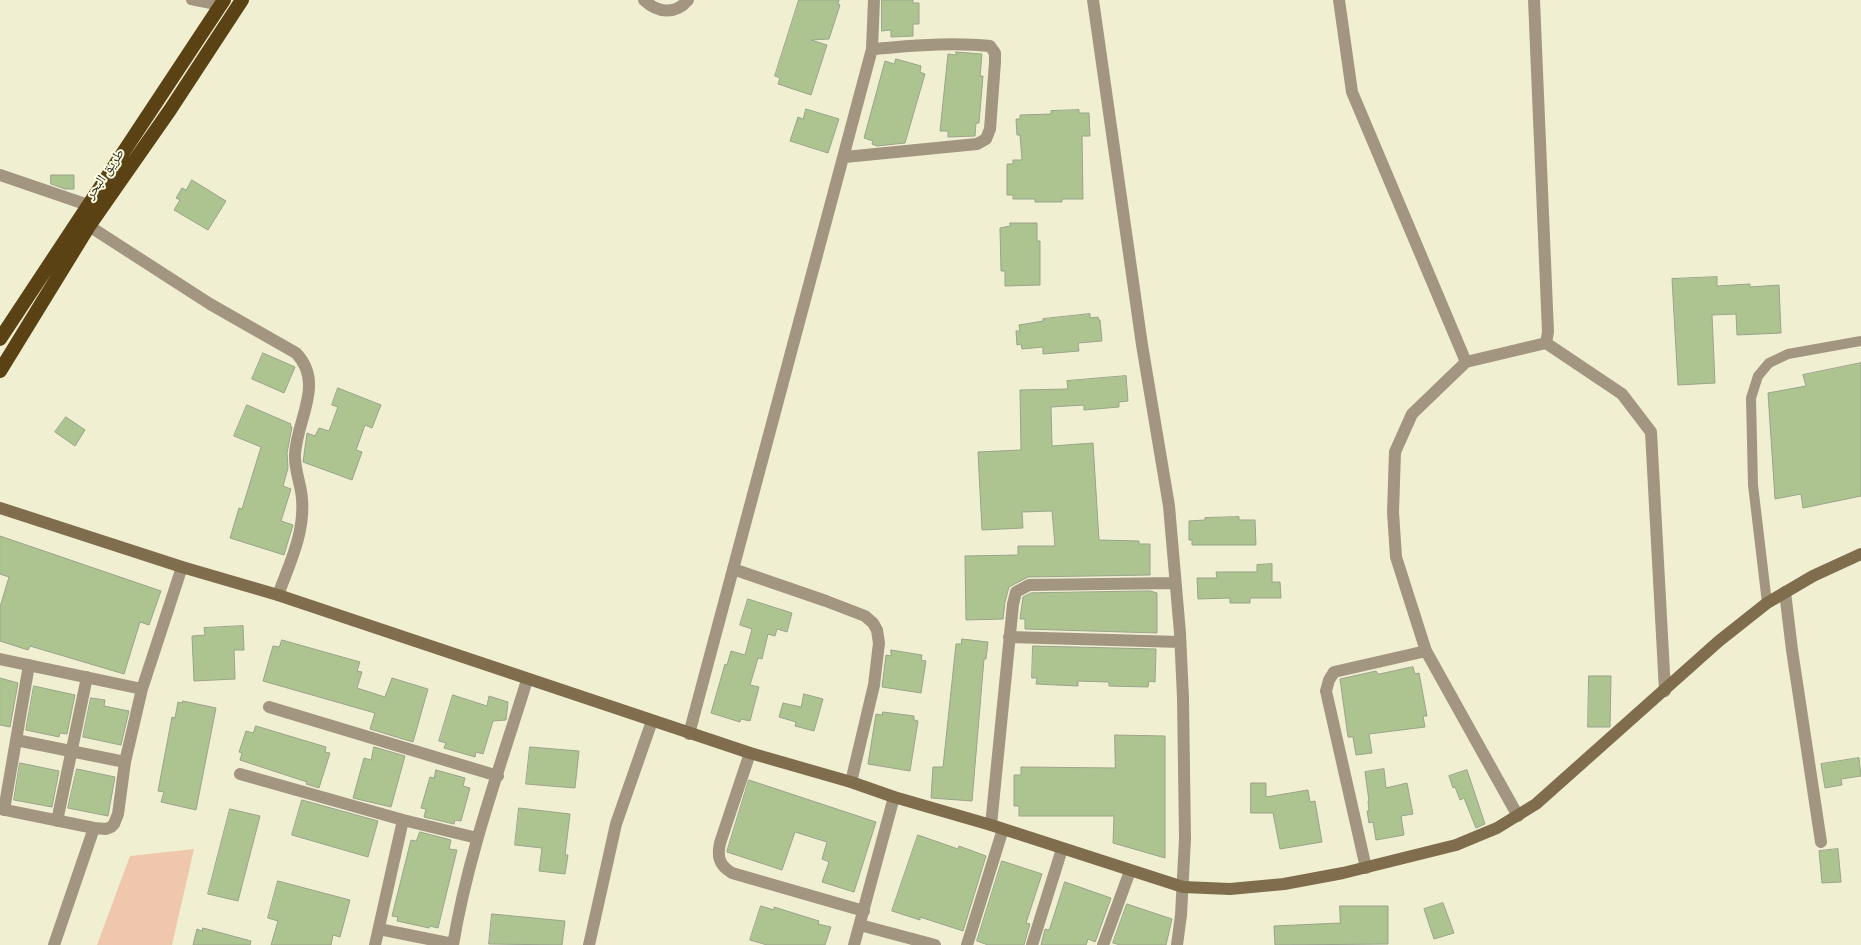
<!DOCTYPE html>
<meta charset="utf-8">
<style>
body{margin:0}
canvas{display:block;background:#f1efd2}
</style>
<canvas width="1861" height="945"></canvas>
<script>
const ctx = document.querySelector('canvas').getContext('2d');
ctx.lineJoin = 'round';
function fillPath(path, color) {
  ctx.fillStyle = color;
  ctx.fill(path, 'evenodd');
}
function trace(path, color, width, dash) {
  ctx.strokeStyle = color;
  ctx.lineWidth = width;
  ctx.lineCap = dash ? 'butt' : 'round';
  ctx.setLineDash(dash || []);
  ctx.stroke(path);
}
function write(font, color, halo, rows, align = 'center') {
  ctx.font = font + ' "Fira Sans Condensed","Noto Naskh Arabic",sans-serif';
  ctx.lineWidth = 4;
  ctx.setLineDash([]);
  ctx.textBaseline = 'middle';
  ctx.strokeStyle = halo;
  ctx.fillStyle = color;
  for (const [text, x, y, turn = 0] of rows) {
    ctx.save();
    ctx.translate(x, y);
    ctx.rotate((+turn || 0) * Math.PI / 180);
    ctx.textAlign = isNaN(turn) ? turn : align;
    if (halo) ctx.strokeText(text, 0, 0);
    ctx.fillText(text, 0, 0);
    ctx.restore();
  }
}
fillPath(new Path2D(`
 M194,849L172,945H97L130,856Z`), '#efc7ac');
const building = new Path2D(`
 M799,0H839L838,4L840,5L829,39L811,40L827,45L811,95L778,84L780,78L775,76Z
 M882,0H913V3H919V24H913V36L891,37V30L882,31Z
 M956,52L982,54L980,76H983L979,123H976L975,136L948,137V131H940L948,54L956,55Z
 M896,59L921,66L920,72L925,74L905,143L877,146L872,144L873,141L864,138L885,61L894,64Z
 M806,109L839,119L828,153L790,141L798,117L803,119Z
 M1079,110V113H1089L1090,136H1082L1083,199H1062V202H1035V199H1013V195H1007V164H1013V160H1022L1020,135H1017L1016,119H1020V115L1051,114V111Z
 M51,175H74V189H65L51,184Z
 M192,180L226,201L208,230L174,210L180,200L176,198L182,188L186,190Z
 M1010,223H1037V241H1040V285L1005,286V271H1001L1000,228L1010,226Z
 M1717,277V286L1750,284V287L1779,285L1781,333L1737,335L1736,314L1712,315L1715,383L1678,385L1672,279Z
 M1090,314V318L1098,317L1099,320H1100L1102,341L1078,343L1079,351L1043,354V347L1022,349L1021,344L1017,345L1016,331H1020L1019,325L1043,321V319Z
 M263,353L295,367L284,393L252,379Z
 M1861,363V496L1803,508L1801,494L1775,499L1768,393L1806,386L1803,375Z
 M1126,376L1128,401L1119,402V407L1084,410V405L1051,407L1052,446L1093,443L1099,540L1139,541V544H1150V575L1028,577L1009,587L1005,602L1003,619L966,620L965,556L1018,555V546H1055L1052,511L1022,512L1023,528L982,530L978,452L1021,450L1020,390L1068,389L1067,381Z
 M338,388L381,405L372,428L365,425L356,450L362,452L352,480L303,462L307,433L315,436L319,428L329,431L338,407L332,405Z
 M247,405L291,424L290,426L292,427L287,453L288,468L283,486L291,489L281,521L293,525L284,555L230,538L239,508L242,509L261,447L234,436Z
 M66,417L85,430L75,446L55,432Z
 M1239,517V520H1255L1256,545H1192V540H1189V521L1205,520V518Z
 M0,536L161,591L149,625L140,622L124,674L30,646L28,650L0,641V607L9,577L0,574Z
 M1272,564V582H1280L1281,598H1250V603H1230V598L1198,599L1197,578H1217L1216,572H1257V565Z
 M1150,591L1157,593V633L1025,629V619H1020L1023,597L1031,593Z
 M748,599L792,613L787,632L777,629L775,636L768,634L762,659L758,658L750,685L759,687L750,721L741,719L740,722L711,713L725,664L727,665L731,651L745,655L752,629L740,625Z
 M243,626L244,650H234L235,679L194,681L192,636L205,635L204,628Z
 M962,639L988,642L986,659H984L972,801L931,798L933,767H943L956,644H961Z
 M282,640L360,662L357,671L362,672L357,688L385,697L392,678L428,689L413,742L370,729L375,713L263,681L273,646L279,647Z
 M1033,646L1156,649L1155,682L1149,681L1148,687L1109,686V682L1078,681V686L1036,684L1037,678H1032Z
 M891,650L922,655L921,660L926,661L921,693L882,687L886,655L891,656Z
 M1413,667L1415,674L1419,673L1427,716H1423L1425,727L1369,734L1372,753L1356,755L1353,737H1348L1340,679L1376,671L1378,674Z
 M1589,676H1611L1610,727H1588Z
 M0,678L18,683L10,727L0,725Z
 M34,686L75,695L67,734L60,733L59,737L26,730Z
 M804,694L823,699L814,731L795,726L796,722L779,717L783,703L801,707Z
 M453,695L487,706L489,696L508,702L506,720L493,721L483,754L476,752L475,757L444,748L446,743L439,741Z
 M91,698L105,700L104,706L129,711L121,745L83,737Z
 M183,701L216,708L196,810L161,802L164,792L158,791L172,717L175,718L178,702L182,703Z
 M883,712L914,716V720L918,721L910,771L868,764L876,714L882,715Z
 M256,726L326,747L325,752L330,753L319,788L306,784L307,782L240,760L242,753L239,752L246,731L253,733Z
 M1115,735L1165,736V858L1113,843L1114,816H1019V806H1014V775H1021V767L1115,768Z
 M374,747L405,756L391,807L353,798L364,758L371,760Z
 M530,747L579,751L575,788L526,784Z
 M1859,758L1861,776L1841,779L1842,785L1825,788L1821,764Z
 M20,763L59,771L52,807L14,800Z
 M77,769L115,777L108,816L68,808Z
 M1384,769L1386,788L1407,783L1413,814L1401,816L1404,835L1376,840L1373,822L1369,823L1367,811H1369L1368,801H1369L1365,772Z
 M436,770L465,778L463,786L470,788L461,821L455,820L454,824L424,817L426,809L421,808L430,777L434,778Z
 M1467,770L1485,824L1476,828L1464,798L1460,800L1455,787L1453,788L1449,776Z
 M749,780L876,822L854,892L822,882L829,862L822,859L827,842L795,832L782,870L727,852Z
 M1251,783H1266V797L1308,790L1310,802L1315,801L1322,842L1280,849L1273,813H1251Z
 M302,800L378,821L368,857L292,835Z
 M519,808L570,814L565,855H568L565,874L539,871L542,848L515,845Z
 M230,809L260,816L238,901L208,894Z
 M420,832L451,840L449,849L457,850L438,928L430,926L429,928L397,921L398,917L392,916L411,840L416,841Z
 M918,835L958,849L959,846L986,856L963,931L920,917V920L892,911Z
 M1838,849L1841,882L1822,883L1819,851Z
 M1002,861L1042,874L1026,923L1030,924L1024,945H988L977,941Z
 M278,881L350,900L340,937L333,935L331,945H271L278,921L268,918Z
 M1065,882L1111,898L1097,937L1095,942L1088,939L1086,945H1041L1045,929L1049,930Z
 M1443,903L1454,933L1434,939L1424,909Z
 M1127,904L1172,919L1166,945H1120L1113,943Z
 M761,906L774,910V907L819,921L818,924L831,927L825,945H767L750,940Z
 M1340,906H1388V944L1275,945L1274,926L1340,923Z
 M492,914L565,921L562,945L489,944Z
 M203,928L251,941L250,945H193L197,929L202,931Z`);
fillPath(building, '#aec490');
trace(building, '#99a48b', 1);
trace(new Path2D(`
 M191,0L221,6
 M1767,603L1753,485L1751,398L1758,376L1769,363L1788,354L1861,341`), '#a39681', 10);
trace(new Path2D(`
 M644,0C658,13 675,15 688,0
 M1093,0L1142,345L1169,506L1180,633L1183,698L1185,839L1181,915L1177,945
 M1339,0L1352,92L1466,362
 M1534,0L1548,332L1546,343
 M845,157L977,144L986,139L990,129L995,62V53L990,46C951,42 912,46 872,49
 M0,175L88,205
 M89,226L210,304L296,353C325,383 297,419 295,454C294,469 301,484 302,499C305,533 289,565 278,595
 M733,569L826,601L865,616L873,623L877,630L879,643L874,685L851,782
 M1785,592L1792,650L1821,842
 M1009,637L1180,642
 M0,659L142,689
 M269,707L498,776
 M689,734L872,49L874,0
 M16,740L125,762
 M750,753L720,843C717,857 719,865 732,873L864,911
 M240,774L403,820L477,838
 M0,809L94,828L106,829L111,827L114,824L118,814L125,762L142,689L182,567
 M4,810L29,665
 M1518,816L1426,651L1396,557L1393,512L1395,452L1412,414L1466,362L1546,343L1622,394L1651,432L1665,691
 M57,821L87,677
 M991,825L1013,604L1016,592L1029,585L1175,583
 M1366,868L1326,691L1329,680L1334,672L1426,651
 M860,925L935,945
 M379,929L453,944
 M54,945L94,828
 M375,945L403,820
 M453,945C468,854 500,768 527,680
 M589,945L616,824L652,721
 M854,945L894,797
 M967,945L1003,829
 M1032,945L1062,849
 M1103,945L1130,871`), '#a39681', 12);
trace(new Path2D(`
 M0,508L182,567L278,595L750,753L851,782L894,797L991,825L1183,887L1230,889L1284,884L1343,873L1456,845L1497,828L1536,804L1719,641L1767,603L1813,576L1861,554`), '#7f6d4d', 12);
trace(new Path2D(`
 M0,339L224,0
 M0,371L89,226L170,110L242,0`), '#5b4214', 14);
write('14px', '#29281e', '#fefce0', [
 ["طريق البحر",105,174,-55]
]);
</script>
